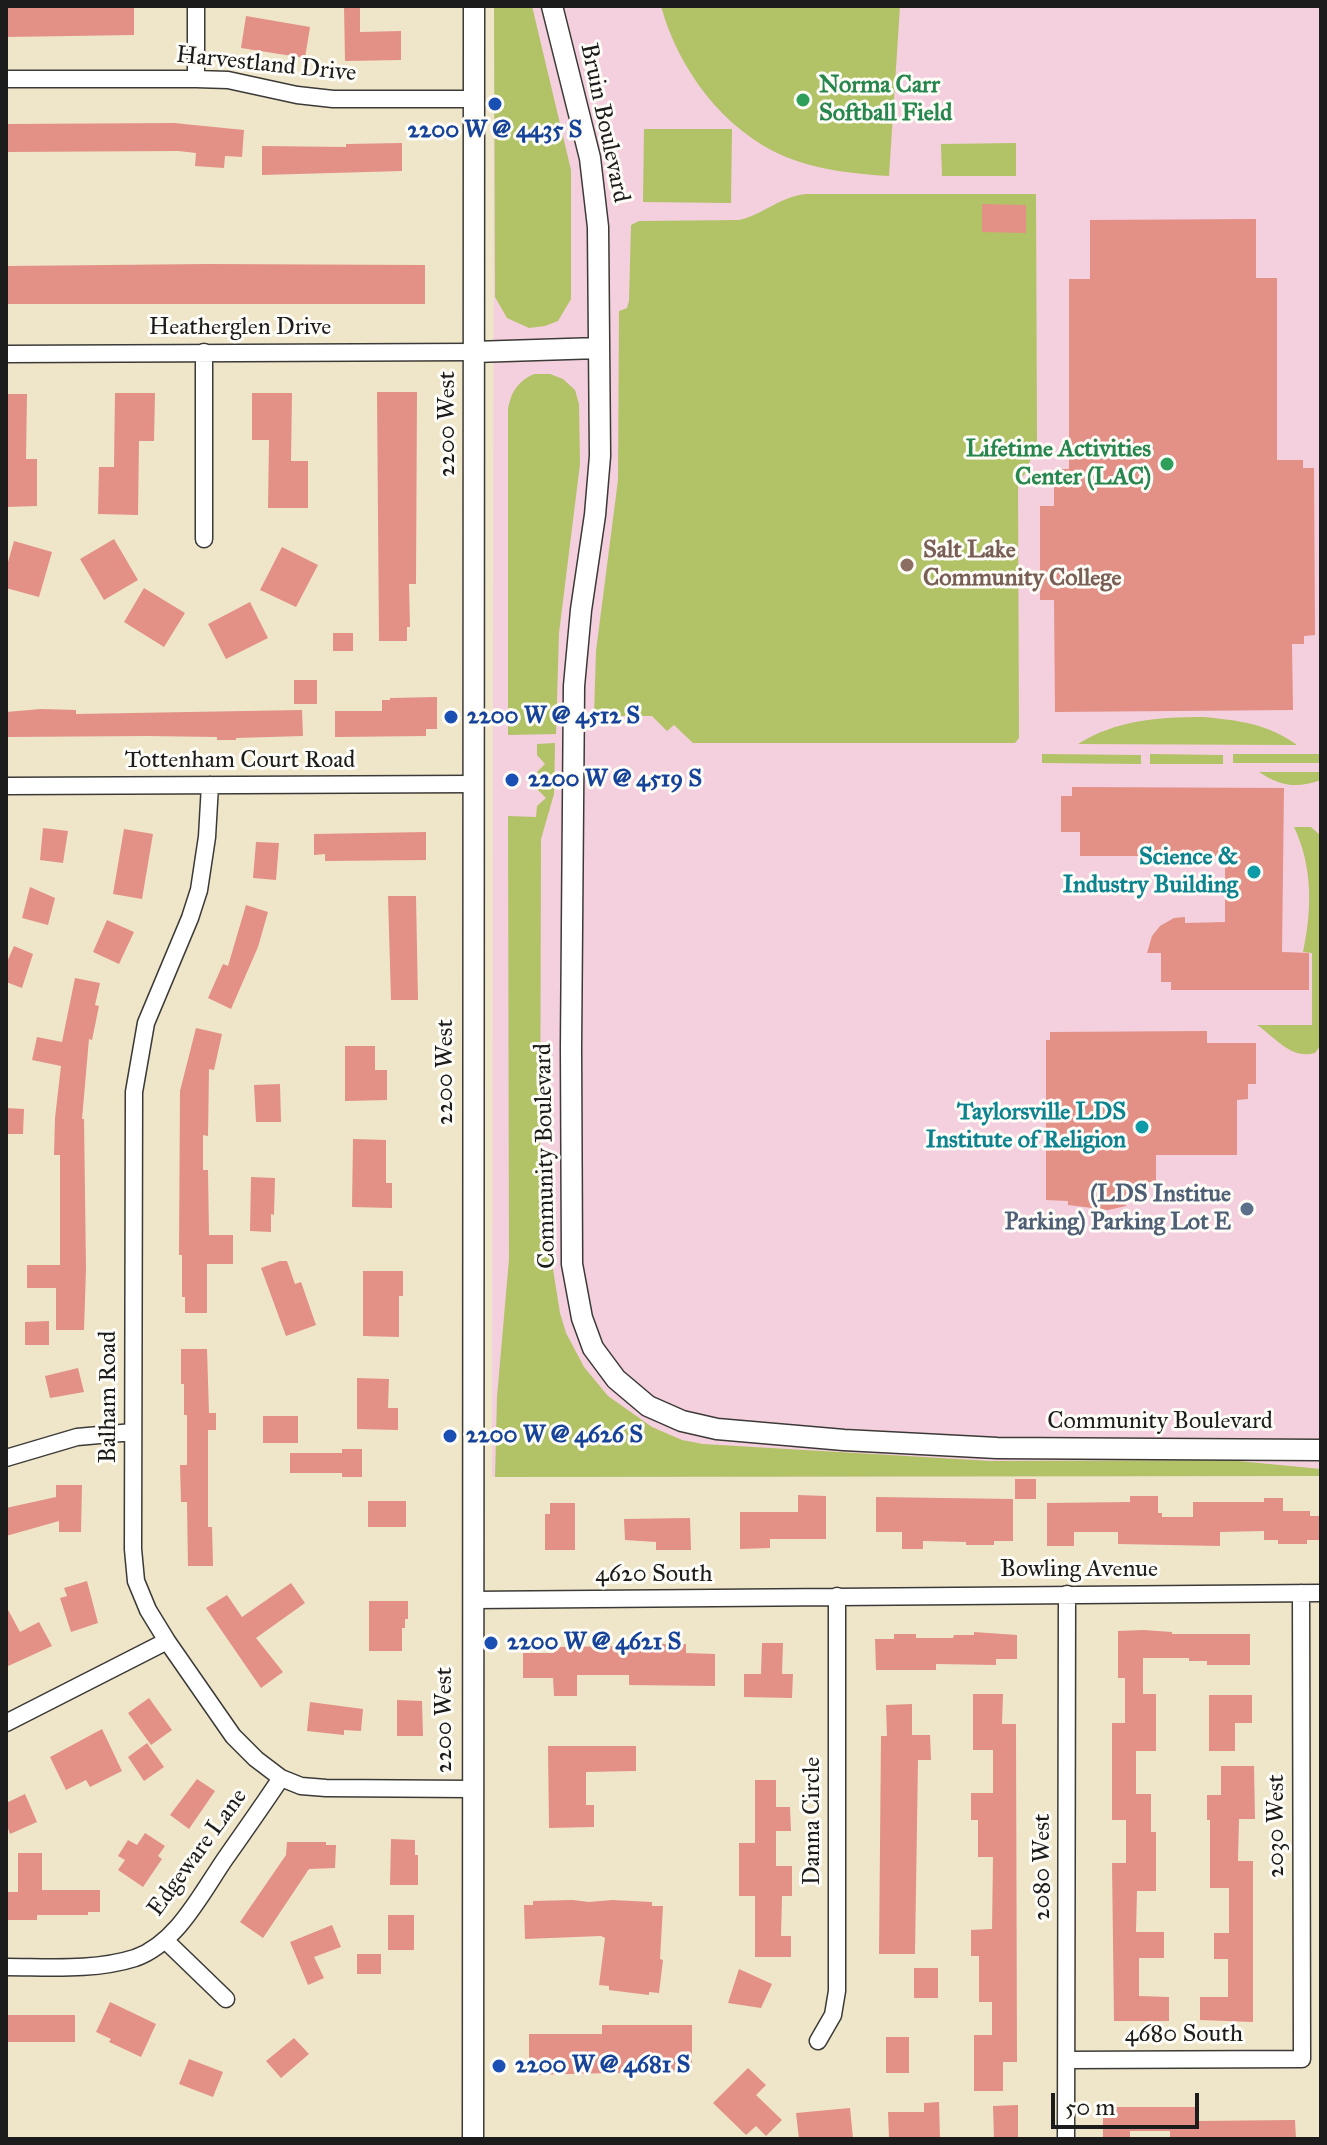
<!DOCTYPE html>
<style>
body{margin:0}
#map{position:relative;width:1327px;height:2145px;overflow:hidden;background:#efe6ca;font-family:"IM FELL Great Primer",serif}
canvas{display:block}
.frame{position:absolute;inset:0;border:8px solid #1c1c1c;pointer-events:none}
.scale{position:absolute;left:1051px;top:2093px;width:148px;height:36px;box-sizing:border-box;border:4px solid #1c1c1c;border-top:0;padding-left:10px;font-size:24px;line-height:28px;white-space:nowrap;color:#1c1c1c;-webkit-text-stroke:6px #fdfcf7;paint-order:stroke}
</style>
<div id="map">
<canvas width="1327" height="2145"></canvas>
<div class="frame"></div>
<div class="scale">50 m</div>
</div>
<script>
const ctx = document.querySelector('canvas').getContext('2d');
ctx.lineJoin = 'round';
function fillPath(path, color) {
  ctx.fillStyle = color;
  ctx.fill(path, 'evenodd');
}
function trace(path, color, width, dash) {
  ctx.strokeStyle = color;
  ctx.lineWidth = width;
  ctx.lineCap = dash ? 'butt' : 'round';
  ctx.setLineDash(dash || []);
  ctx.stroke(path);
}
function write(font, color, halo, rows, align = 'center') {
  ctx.font = font + ' "IM FELL Great Primer",serif';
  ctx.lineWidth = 6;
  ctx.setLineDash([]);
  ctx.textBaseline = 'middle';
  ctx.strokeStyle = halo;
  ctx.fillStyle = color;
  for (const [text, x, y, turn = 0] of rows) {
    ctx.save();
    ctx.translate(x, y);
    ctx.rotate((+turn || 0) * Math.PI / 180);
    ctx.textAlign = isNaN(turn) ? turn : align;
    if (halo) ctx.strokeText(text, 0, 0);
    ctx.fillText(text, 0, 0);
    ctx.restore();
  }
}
fillPath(new Path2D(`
 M494,6H1321V1476L492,1477Z`), '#f4cfdd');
fillPath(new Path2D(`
 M494,6H532L571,170V299L558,321L545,326L529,328L507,318L495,297Z
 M661,6H900L889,176C855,174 818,170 786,157C724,131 678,69 661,6Z
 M644,129H732L731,203L643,202Z
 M1016,143V176H942L941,144Z
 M807,194H1036L1037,440L1026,473L1018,481L1019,738L1015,743H693L674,725L667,731L652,716H594L596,651L618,480L619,311L627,308L629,301L631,225L639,221L739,220C763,215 780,196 807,194Z
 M534,374H550L563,379L575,390L579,404L580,464L559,633L556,734L508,735V409C511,392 518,381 534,374Z
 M1203,717C1237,720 1269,724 1297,745L1078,744C1116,720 1159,717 1203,717Z
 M555,743L554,794L541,839L540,1188L560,1313L566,1333L584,1367L608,1396L652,1427L682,1440L703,1444L991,1461L1228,1460L1321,1469V1476L495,1477L497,1397L509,1259L508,816L536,817L537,806L546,798L537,789L545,781L537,772L545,764L537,755V744Z
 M1042,754L1141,755V764L1042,763Z
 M1150,754L1223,755V764H1150Z
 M1233,754H1321V763H1233Z
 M1259,772H1321V780C1296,789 1280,786 1259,772Z
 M1294,827H1311L1321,836V1045L1315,1053C1291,1060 1275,1037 1257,1025H1312V953L1303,952C1312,910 1313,867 1294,827Z`), '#b2c266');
fillPath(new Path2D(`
 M27,6H134V35L6,37V8Z
 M344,6H360V32L401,31V60L345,61Z
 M246,16L310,27L305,58L241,48Z
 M174,123L244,130L242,157L225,156L224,168L195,166L196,153L178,151L6,152V124Z
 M402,143V171L262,175V146L346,147V144Z
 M982,204L1026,205V233L982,232Z
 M1256,219V278H1277V460H1303V468H1314L1315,635L1304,636V644H1292L1293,710L1055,712L1054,600H1040V506H1054V469H1069V279H1090V220Z
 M208,264L425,265V304H6V266Z
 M377,392H417L416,584H409L410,627H407V641H379Z
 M115,393H155L154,441H139L138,515L98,514L99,467H114Z
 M252,393H292L291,461H308V508H268L269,440H252Z
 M6,394H27L26,459H37V506L6,507Z
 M114,539L138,580L104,600L80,559Z
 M14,541L52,552L39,597L6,588V569Z
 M282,547L318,565L296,607L260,590Z
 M144,588L185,613L164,647L124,622Z
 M250,602L268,638L226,659L208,624Z
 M333,633H353V651H333Z
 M294,680H317V704H294Z
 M437,697V729H426V736L335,737V711H382V700H390V698Z
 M41,709L76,710V714L302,710L303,736L236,738V740H217V737L147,736L6,737V712Z
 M1072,787L1284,788L1282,952L1309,953V990H1171V982H1161V953H1147L1152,936L1160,926L1174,918L1185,917V923L1225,922V856H1080V832H1061V796H1072Z
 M43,828L68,831L63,863L40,860Z
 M124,829L153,834L142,899L113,894Z
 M426,832V860L325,861V854L314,855V834Z
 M256,842L279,843L276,880L253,878Z
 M30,887L55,898L48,925L22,918Z
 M388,896H416L418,1000H391Z
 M246,905L268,912L258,947L231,1009L208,998L223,964L228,966Z
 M107,920L134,932L119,964L93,952Z
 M14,946L33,954L22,988L6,982V964Z
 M75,978L100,983L95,1005L99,1006L92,1040L89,1039L82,1119H84L86,1269L84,1330H56V1288H27V1265H60V1155H54L55,1118L61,1066L32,1060L37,1037L62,1042Z
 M196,1028L222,1034L214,1070L209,1069L208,1136L203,1135V1170H208L209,1235H233V1264H207V1313H185V1297H182V1255H179L180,1091Z
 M1207,1031V1043H1256V1084H1248V1099L1237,1100V1155H1156V1182H1148V1200H1126V1206L1108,1210L1068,1205V1201L1046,1200V1040H1050V1032Z
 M345,1046H375V1070H387V1100L345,1101Z
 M280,1084L281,1122H256L254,1085Z
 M6,1108L24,1109L23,1134H6Z
 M353,1139L386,1140V1183H392V1208L352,1207Z
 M251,1177L275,1178L274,1215L271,1214V1232L250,1231Z
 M280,1261H287L295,1284L301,1282L316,1325L286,1336L261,1268Z
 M363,1271H403V1296H399V1337L363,1336Z
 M49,1321V1345H25V1322Z
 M181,1349H207L209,1413H216V1430H208V1527H212L213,1566H188L187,1502H181L180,1465H187V1415H184V1384H181Z
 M78,1368L84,1392L50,1398L45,1376Z
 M357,1378L389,1379L388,1408H398V1430L357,1429Z
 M263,1416H298V1443H263Z
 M342,1449H362V1477H342V1473H290V1453H342Z
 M1015,1479H1036V1499H1015Z
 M56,1485H82L81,1532H59V1521L6,1536V1508L56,1497Z
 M798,1495L826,1496V1539H770V1548L740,1549V1512H798Z
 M1130,1496H1158V1513H1162V1517H1193V1502H1264V1498H1283V1511H1310V1516H1321V1540H1307V1544H1278V1540H1264V1531L1220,1532V1546L1118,1544V1532H1074V1546H1047V1503L1130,1502Z
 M876,1497L1013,1499V1541H994V1545H966V1542L923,1541V1549H902V1532H876Z
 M368,1501H406V1527H368Z
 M550,1503H575V1550H545V1514H550Z
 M690,1518L691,1550H656V1542L625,1540L624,1519Z
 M87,1581L98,1623L71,1632L60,1598L67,1596L64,1588Z
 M291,1583L305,1603L256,1638L283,1672L261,1688L206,1608L227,1595L242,1617Z
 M369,1601H408V1619H405V1628H402V1651H369Z
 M6,1606L20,1632L39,1622L52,1646L6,1667Z
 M1143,1630L1172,1632V1634H1250V1665H1207V1661H1189V1658H1143V1694H1156V1751H1136V1794H1151V1832H1156V1891H1137L1136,1932H1164V1958H1139V1996L1169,1997V2021H1114L1112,1863H1126V1820H1112V1723H1125V1678H1118V1631Z
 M974,1632L1017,1635V1659H996V1665L936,1664V1670H876L875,1639H894V1634H916V1638H953L954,1635H974Z
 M762,1643H783L782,1674H793L792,1698L744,1697V1674H761Z
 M625,1644H686V1653L715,1654V1686L629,1685V1675H577V1696H554L553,1678H523V1653H554V1647L625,1646Z
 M973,1694H1003L1002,1724H1016L1017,2062H1003V2091H974V2035H992V2002H979V1956H971V1930L992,1929L993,1857H978V1820H971V1793H993V1750H973Z
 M1209,1695H1252V1723H1235V1751H1209Z
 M149,1698L172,1730L151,1745L128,1713Z
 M397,1700L422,1701L423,1736H397Z
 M310,1702L363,1709L361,1731L344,1730V1735L307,1731Z
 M912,1704V1735H930L931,1760H918L915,1954H879L881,1736H887L886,1705Z
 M102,1729L122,1771L90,1787L86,1780L66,1790L50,1757Z
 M147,1743L164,1767L144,1781L128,1757Z
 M548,1746H636V1771L586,1772V1805H594V1827L549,1828Z
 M1221,1766H1254L1255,1819H1239L1238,1861H1253V2022L1200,2020V1997H1228V1959H1214V1933H1229V1888H1210V1820H1207V1795H1221Z
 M197,1779L215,1791L189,1829L170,1815Z
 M755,1780H776V1807H790L791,1831H776V1866H792V1896H782L781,1936H791V1957H755V1896H739V1843H755Z
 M25,1794L37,1822L10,1834L6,1823V1803Z
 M145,1833L165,1846L158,1856L162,1859L143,1887L118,1870L125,1860L118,1856L128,1840L137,1845Z
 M391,1839L415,1840V1855H418V1885H390Z
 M287,1842H326V1845H336L335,1868L309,1869L263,1938L240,1922L286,1855Z
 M18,1853H42V1890H100V1912H88V1915H37V1920H7L6,1892H18Z
 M573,1900L589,1902L612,1900L652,1902V1906H663L660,1959L663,1960L659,1993L649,1992V1995L609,1990V1986L599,1985L605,1938L601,1936L525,1939L524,1905H533V1901Z
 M388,1915H414V1950H388Z
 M332,1925L341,1947L314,1957L324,1978L308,1985L290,1942Z
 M357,1954H381V1974H357Z
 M914,1968H938V1998H914Z
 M739,1969L772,1984L761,2008L728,2003Z
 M110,2002L156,2024L141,2057L109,2042L111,2039L96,2032Z
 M6,2015H75V2042H6Z
 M602,2025H692V2071L529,2075V2034H602Z
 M886,2037H909V2073H886Z
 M294,2038L309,2054L281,2078L266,2061Z
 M189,2059L223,2072L213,2097L179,2084Z
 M748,2068L766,2085L756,2095L782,2120L766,2136L756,2126L746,2135L713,2103Z
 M939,2102L940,2138L889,2139L888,2112H924V2103Z
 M1018,2105V2139H994L993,2106Z
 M1103,2107H1197V2121L1295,2120L1296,2139H1170V2131H1130V2139H1103Z
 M850,2108L853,2138L799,2139L796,2113Z`), '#e39086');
const minor = new Path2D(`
 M196,6V79
 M6,79H196L228,80L297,95L333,99H474
 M204,352V539
 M6,354L474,352
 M210,785L207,837L199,890L190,918L146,1023L134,1092L133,1549L136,1581L148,1610L167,1641L233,1736L256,1759L281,1778L301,1786L326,1788L471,1789
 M6,786L473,784
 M6,1458L77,1437L133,1432
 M472,1600L1321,1593
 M6,1723L167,1641
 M165,1940L226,1999
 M6,1967C48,1967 94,1971 135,1958C177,1943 201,1894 225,1859C244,1832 263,1805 281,1778
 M818,2041L833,2015L837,1991V1596
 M1067,2060L1302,2059L1301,1593
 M1066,2139L1067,1594`);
const tertiary = new Path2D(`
 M552,6L590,158L598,227L600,456L595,515L581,610L574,686L571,1047L572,1264L582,1318L593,1348L616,1379L648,1406L682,1421L717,1429L844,1440L997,1448L1321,1450
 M474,352L599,348
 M473,2139L474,6`);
trace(minor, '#3c3a36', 19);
trace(tertiary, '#3c3a36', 23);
trace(minor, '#fff', 16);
trace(tertiary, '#fff', 20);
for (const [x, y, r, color] of [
 [803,100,8,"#2e9e5b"],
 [495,104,8,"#1a4fb4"],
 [1167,464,8,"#2e9e5b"],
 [907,565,8,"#8d6e63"],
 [451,717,8,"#1a4fb4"],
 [512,780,8,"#1a4fb4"],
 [1254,872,8,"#0f9aa8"],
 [1142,1127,8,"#0f9aa8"],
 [1247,1209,8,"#5c6f8a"],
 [450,1436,8,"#1a4fb4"],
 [491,1643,8,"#1a4fb4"],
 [499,2066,8,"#1a4fb4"]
]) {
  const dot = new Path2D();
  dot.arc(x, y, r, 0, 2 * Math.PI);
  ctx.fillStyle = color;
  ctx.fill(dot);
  trace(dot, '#fdfcf7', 3);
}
write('24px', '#1c1c1c', '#fdfcf7', [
 ["Harvestland Drive",266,65,6],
 ["Bruin Boulevard",604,123,78],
 ["Heatherglen Drive",240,328],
 ["2200 West",448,424,-90],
 ["Tottenham Court Road",240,761],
 ["2200 West",446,1072,-90],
 ["Community Boulevard",546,1156,-91],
 ["Balham Road",109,1397,-90],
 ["Community Boulevard",1160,1422],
 ["Bowling Avenue",1079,1570],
 ["4620 South",654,1575],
 ["2200 West",445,1720,-90],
 ["Danna Circle",813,1821,-90],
 ["2030 West",1277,1826,-90],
 ["Edgeware Lane",198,1853,-54],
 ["2080 West",1043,1867,-90],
 ["4680 South",1184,2035]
]);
write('bold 24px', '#27864d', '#fdfcf7', [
 ["Norma Carr",819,86],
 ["Softball Field",819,114],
 ["Lifetime Activities",1151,450,"right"],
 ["Center (LAC)",1151,478,"right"]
], 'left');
write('bold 24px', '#164399', '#fdfcf7', [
 ["2200 W @ 4435 S",495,131,"center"],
 ["2200 W @ 4512 S",467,717],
 ["2200 W @ 4519 S",528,780],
 ["2200 W @ 4626 S",466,1436],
 ["2200 W @ 4621 S",507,1643],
 ["2200 W @ 4681 S",515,2066]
], 'left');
write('bold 24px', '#785e54', '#fdfcf7', [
 ["Salt Lake",923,551],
 ["Community College",923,579]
], 'left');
write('bold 24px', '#0d838f', '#fdfcf7', [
 ["Science &",1238,858],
 ["Industry Building",1238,886],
 ["Taylorsville LDS",1126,1113],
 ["Institute of Religion",1126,1141]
], 'right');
write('bold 24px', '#4e5e75', '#fdfcf7', [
 ["(LDS Institue",1231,1195],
 ["Parking) Parking Lot E",1231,1223]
], 'right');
</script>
